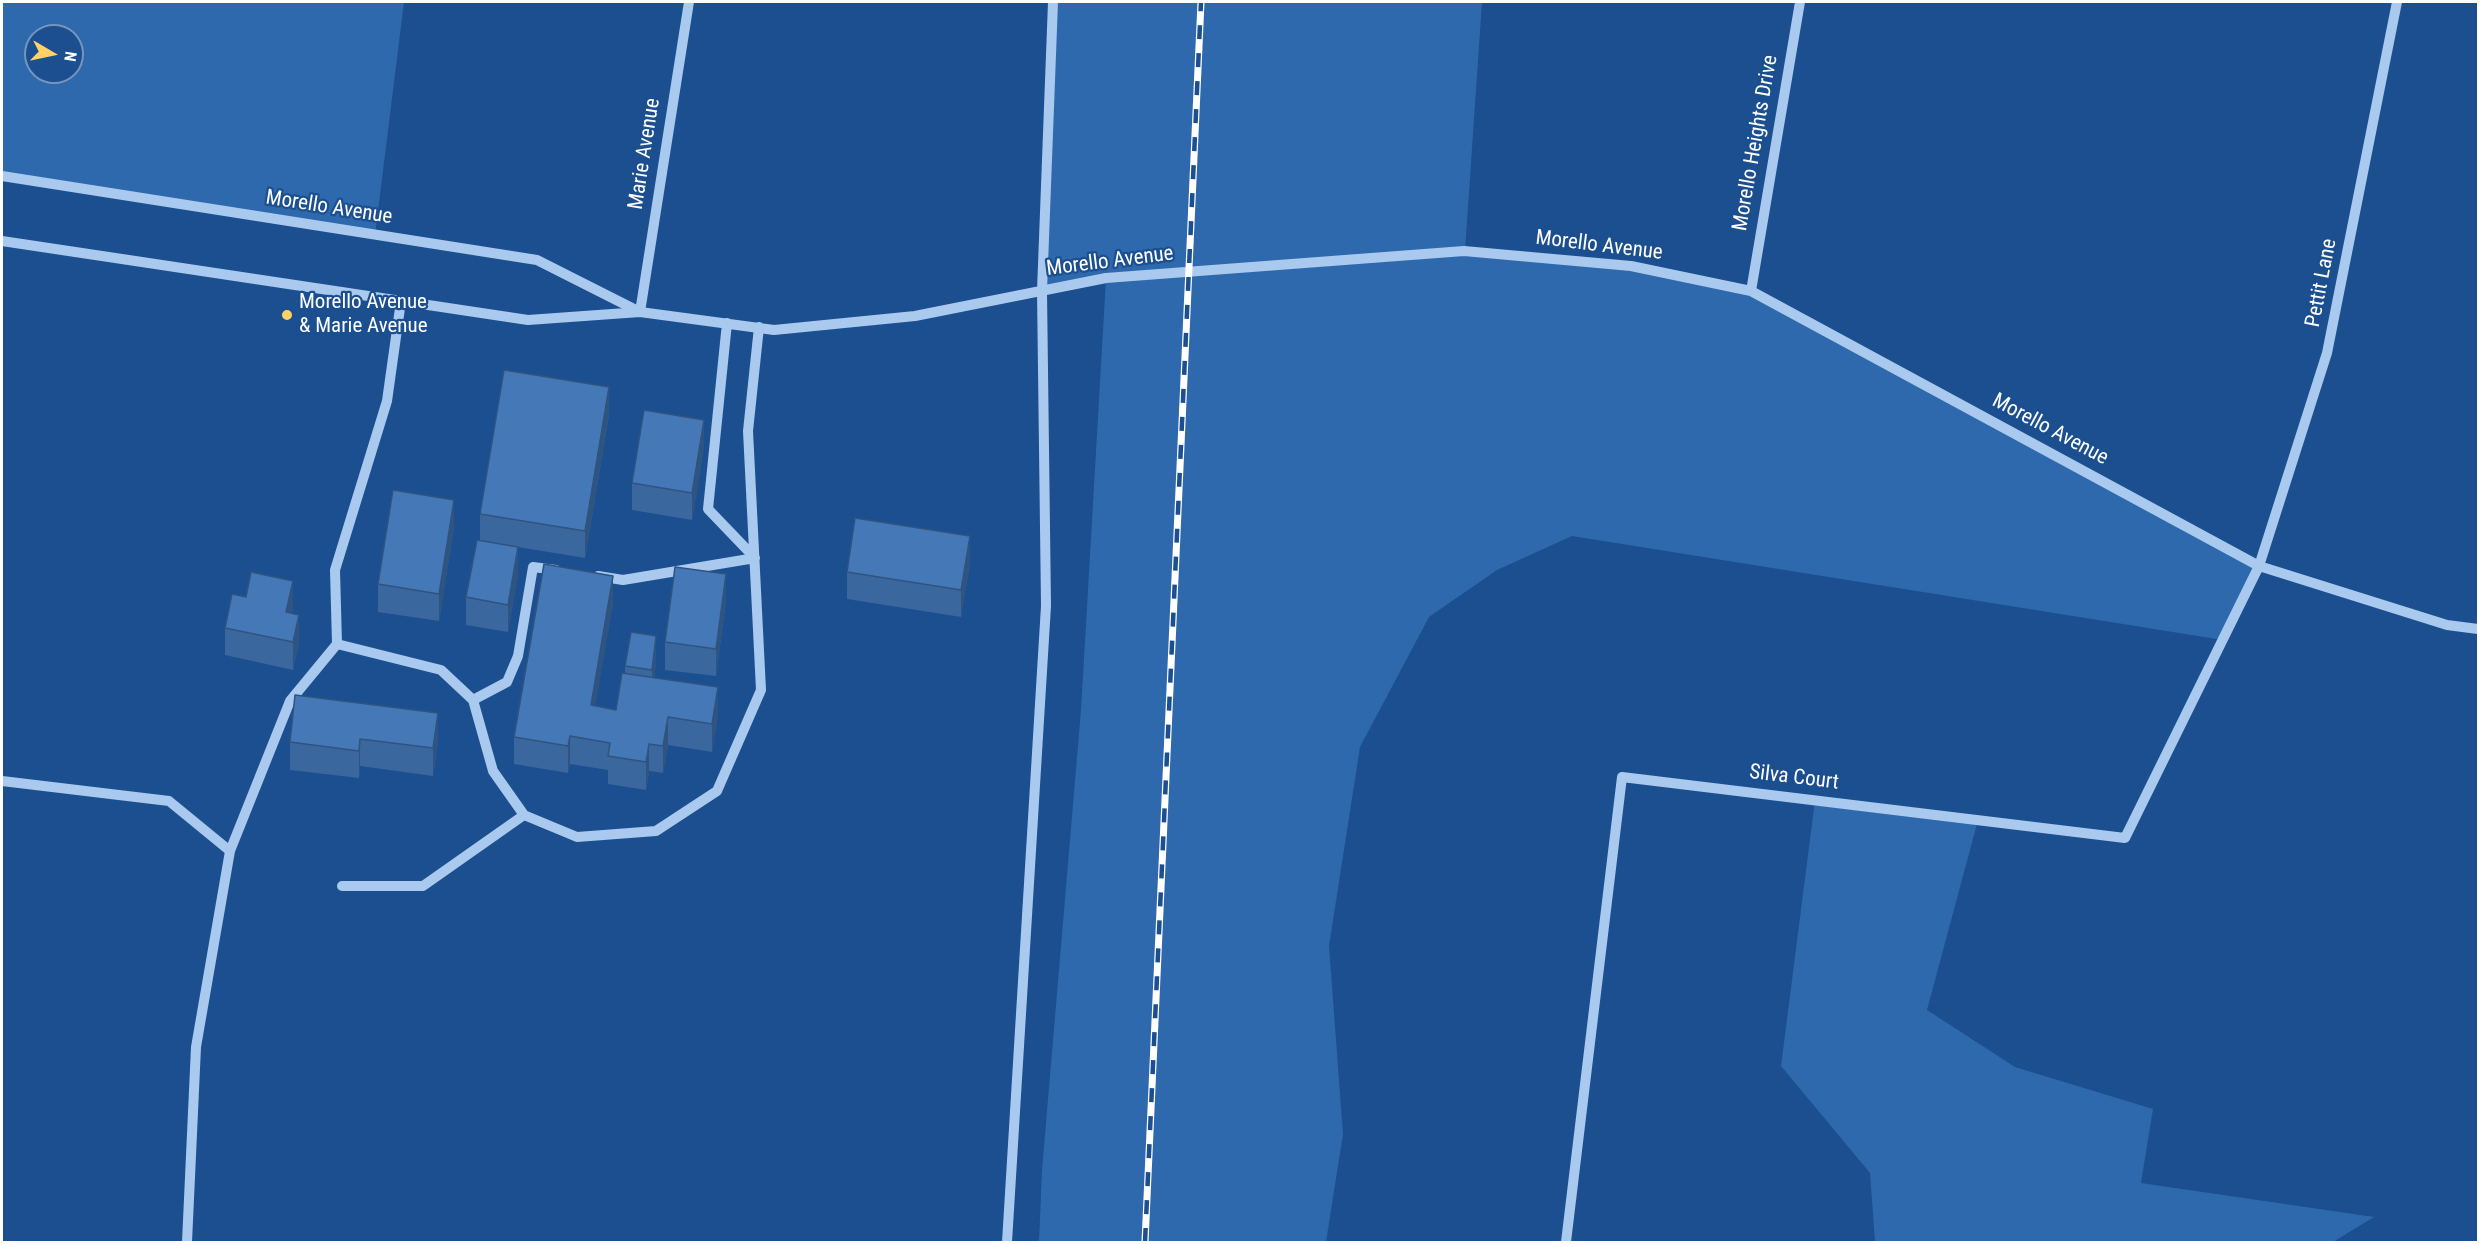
<!DOCTYPE html>
<style>
body{margin:0}
#map{position:relative;width:2480px;height:1244px;overflow:hidden;background:#1b4f8f;font-family:"Roboto Condensed",sans-serif}
canvas{display:block}
.frame{position:absolute;inset:0;border:3px solid #fff;pointer-events:none}
.north{position:absolute;left:24px;top:24px;width:60px;height:60px;box-sizing:border-box;background:#1b4f8f;border:2px solid #7695bc;border-radius:50%;rotate:99deg;font-size:16px;font-weight:700;line-height:24px;text-align:center;color:#fff}
.north::after{content:'';display:block;margin:auto;width:21px;height:27px;background:#ffd166;clip-path:polygon(50% 0,100% 100%,50% 72%,0 100%)}
</style>
<div id="map">
<canvas width="2480" height="1244"></canvas>
<div class="frame"></div>
<div class="north">N</div>
</div>
<script>
const ctx = document.querySelector('canvas').getContext('2d');
ctx.lineJoin = 'round';
function fillPath(path, color) {
  ctx.fillStyle = color;
  ctx.fill(path, 'evenodd');
}
function trace(path, color, width, dash) {
  ctx.strokeStyle = color;
  ctx.lineWidth = width;
  ctx.lineCap = dash ? 'butt' : 'round';
  ctx.setLineDash(dash || []);
  ctx.stroke(path);
}
function write(font, color, halo, rows, align = 'center') {
  ctx.font = font + ' "Roboto Condensed",sans-serif';
  ctx.lineWidth = 4.5;
  ctx.setLineDash([]);
  ctx.textBaseline = 'middle';
  ctx.strokeStyle = halo;
  ctx.fillStyle = color;
  for (const [text, x, y, turn = 0] of rows) {
    ctx.save();
    ctx.translate(x, y);
    ctx.rotate((+turn || 0) * Math.PI / 180);
    ctx.textAlign = isNaN(turn) ? turn : align;
    if (halo) ctx.strokeText(text, 0, 0);
    ctx.fillText(text, 0, 0);
    ctx.restore();
  }
}
fillPath(new Path2D(`
 M2,2H404L375,235L2,176ZM36,36H72V72H36Z
 M1053,2H1482L1465,251L1631,266L1751,291L2259,566L2223,640L1572,536L1497,570L1429,617L1360,747L1329,946L1343,1134L1326,1242H1039L1042,1170L1081,710L1106,279L1042,291Z
 M1815,800L1978,820L1927,1010L2015,1067L2153,1109L2141,1183L2374,1217L2333,1242H1875L1870,1173L1781,1066Z`), '#2e69ad');
trace(new Path2D(`
 M2,176L537,260L640,312
 M2,241L528,320L640,312L774,330L915,316L1106,278L1464,251L1631,266L1751,291L2259,566L2447,625L2478,629
 M1751,291L1800,2
 M640,312L689,2
 M727,323L708,509L755,558
 M598,576L623,580L755,558
 M337,644L441,670L473,700L493,771L524,815L577,837L656,831L717,791L761,690L748,431L759,327
 M473,700L507,682L518,656L533,567L556,570
 M2,781L169,801L230,851
 M342,886H423L524,815
 M187,1242L196,1047L230,851L290,701L337,644L335,570L387,401L401,301
 M1007,1242L1046,606L1042,291L1053,2
 M1566,1242L1622,777L2125,838L2259,566L2327,353L2397,2`), '#a9c9ee', 10);
const rail = new Path2D(`
 M1145,1242L1201,2`);
trace(rail, '#fff', 7);
trace(rail, '#1b4f8f', 4.5, [14]);
fillPath(new Path2D(`
 M609,415L585,558L518,547V574L508,632L466,625V597L480,540V514Z
 M704,447L692,520L632,510V483Z
 M454,527L439,621L378,612V584Z
 M970,563L961,617L847,599V572Z
 M726,601L716,676L665,670V642Z
 M613,603L595,706L616,710L625,673V666L656,663L654,678L718,715L712,752L668,745L663,773L649,771L646,790L608,784V770L570,764L568,773L514,764V737Z
 M293,608L292,613L299,642L293,670L225,655V628Z
 M295,695L438,740L433,776L360,766L359,778L290,770V742Z`), '#3a679d');
fillPath(new Path2D(`
 M609,387V415L585,558V531Z
 M704,420V447L692,520V493Z
 M454,500V527L439,621V594Z
 M970,536V563L961,617V590Z
 M518,547V574L508,632V605Z
 M726,574V601L716,676V649Z
 M613,576V603L591,732V705Z
 M293,581V608L286,639V612Z
 M299,615V642L293,670V642Z
 M656,636V663L652,697V670Z
 M718,687V715L712,752V724Z
 M438,713V740L433,776V748Z
 M668,717V745L663,773V746Z
 M570,736V764L568,773V746Z
 M360,739V766L359,778V751Z
 M649,744V771L646,790V762Z`), '#305480');
const building = new Path2D(`
 M504,370L609,387L585,531L480,514Z
 M644,410L704,420L692,493L632,483Z
 M393,490L454,500L439,594L378,584Z
 M855,518L970,536L961,590L847,572Z
 M477,540L518,547L508,605L466,597Z
 M544,564L613,576L591,705L616,710L622,673L718,687L712,724L668,717L663,746L649,744L646,762L608,756L610,743L570,736L568,746L514,737Z
 M675,567L726,574L716,649L665,642Z
 M251,572L293,581L286,612L299,615L293,642L225,628L232,594L246,597Z
 M631,632L656,636L652,670L625,666Z
 M295,695L438,713L433,748L360,739L359,751L290,742Z`);
fillPath(building, '#4478b7');
trace(building, '#305480', 1.5);
for (const [x, y, r, color] of [
 [287,315,6,"#ffd166"]
]) {
  const dot = new Path2D();
  dot.arc(x, y, r, 0, 2 * Math.PI);
  ctx.fillStyle = color;
  ctx.fill(dot);
  trace(dot, '#1b4f8f', 2);
}
write('21px', '#fff', '#1b4f8f', [
 ["Morello Heights Drive",1756,143,-80],
 ["Marie Avenue",645,154,-81],
 ["Morello Avenue",329,208,9],
 ["Morello Avenue",1599,246,7],
 ["Morello Avenue",1110,262,-7],
 ["Pettit Lane",2322,283,-79],
 ["Morello Avenue",2050,430,28],
 ["Silva Court",1794,778,7]
]);
write('21px', '#fff', '#1b4f8f', [
 ["Morello Avenue",299,303],
 ["& Marie Avenue",299,327]
], 'left');
</script>
